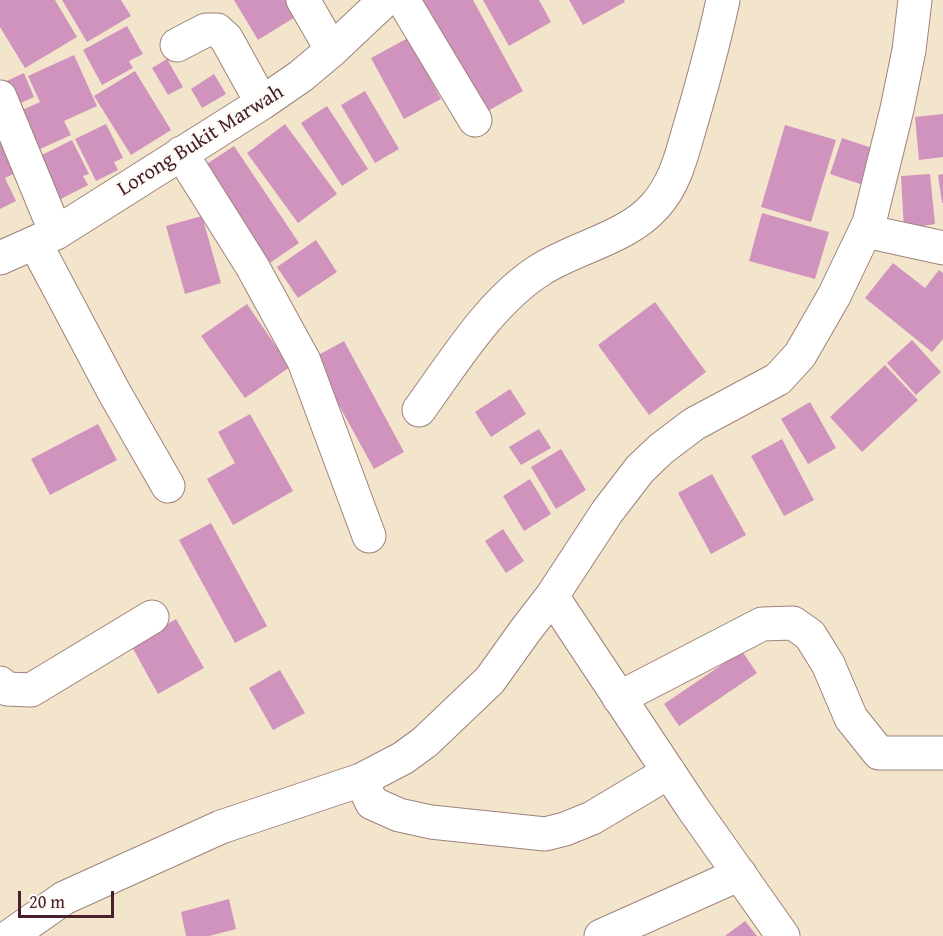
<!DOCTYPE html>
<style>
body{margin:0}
#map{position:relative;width:943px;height:936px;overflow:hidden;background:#f3e5cb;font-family:"Gentium Book Plus",serif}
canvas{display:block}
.scale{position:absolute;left:18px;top:891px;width:96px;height:27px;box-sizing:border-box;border:3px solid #4a1f2b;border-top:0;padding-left:8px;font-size:18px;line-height:21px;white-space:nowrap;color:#4a1f2b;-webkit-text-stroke:4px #fdfcf7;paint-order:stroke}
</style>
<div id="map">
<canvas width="943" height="936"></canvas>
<div class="scale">20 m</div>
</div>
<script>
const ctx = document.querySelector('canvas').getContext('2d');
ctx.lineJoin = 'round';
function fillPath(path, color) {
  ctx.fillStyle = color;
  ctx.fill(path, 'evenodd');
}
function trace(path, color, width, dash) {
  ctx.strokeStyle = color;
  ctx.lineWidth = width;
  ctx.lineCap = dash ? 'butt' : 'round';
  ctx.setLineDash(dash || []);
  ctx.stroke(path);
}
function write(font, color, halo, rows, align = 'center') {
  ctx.font = font + ' "Gentium Book Plus",serif';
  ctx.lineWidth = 6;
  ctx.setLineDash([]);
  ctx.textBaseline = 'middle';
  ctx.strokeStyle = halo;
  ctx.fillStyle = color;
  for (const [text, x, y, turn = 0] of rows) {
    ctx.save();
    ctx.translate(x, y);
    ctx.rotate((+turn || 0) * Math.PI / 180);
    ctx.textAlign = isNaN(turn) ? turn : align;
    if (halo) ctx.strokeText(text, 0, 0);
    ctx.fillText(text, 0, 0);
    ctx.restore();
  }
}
fillPath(new Path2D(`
 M0,0H55L77,37L25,68L0,27Z
 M62,0H121L131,16L87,42Z
 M234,0H291L300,14L258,40Z
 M414,0H473L523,91L479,116Z
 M483,0H539L551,22L509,46Z
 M569,0H624L625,2L583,25Z
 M127,26L143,54L129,61L133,68L102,85L83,50Z
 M408,38L441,99L404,119L371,58Z
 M74,55L97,106L64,121L71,135L27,155L9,116L40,102L28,76Z
 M167,59L183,87L168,95L152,68Z
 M135,71L171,130L131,155L94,96Z
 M24,73L34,97L8,109L0,84Z
 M214,74L226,94L202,108L191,89Z
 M365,91L399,149L375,163L341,105Z
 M327,106L368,169L342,186L301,123Z
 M943,114V157L919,160L915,117Z
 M106,124L123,158L114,162L118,170L96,181L75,139Z
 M285,124L337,194L298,223L247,153Z
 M785,125L836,140L811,222L761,207Z
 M842,138L875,149L863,185L830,174Z
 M4,140L19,171L5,178L16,201L0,209V142Z
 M72,140L89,174L83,176L88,185L51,204L30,161Z
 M234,146L299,243L264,267L199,169Z
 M930,174L935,224L904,229L901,176Z
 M943,174V203H942L938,175Z
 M762,213L829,232L815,279L749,261Z
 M202,216L221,283L185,294L166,226Z
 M316,240L337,272L298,298L277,267Z
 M893,263L925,288L939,270L943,273V339L932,352L865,298Z
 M655,302L706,372L649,415L598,345Z
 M247,304L290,367L245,398L201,336Z
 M912,340L941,372L916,395L887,363Z
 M344,341L404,452L374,469L313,358Z
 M885,365L918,400L862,452L830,417Z
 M510,389L526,414L491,437L475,412Z
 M810,402L836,448L808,464L781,419Z
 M250,414L293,491L233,525L207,479L235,463L218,432Z
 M98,424L117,460L50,495L31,459Z
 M539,429L551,448L521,465L509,447Z
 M782,439L814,500L784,516L751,456Z
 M561,449L586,490L556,509L531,467Z
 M712,474L746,535L711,554L678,493Z
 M530,479L551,514L524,531L503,496Z
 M211,523L267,626L235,643L179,540Z
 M503,529L524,561L506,573L485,541Z
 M176,619L204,668L158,694L131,645Z
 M742,651L757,673L679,726L664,704Z
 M280,670L305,713L273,730L249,688Z
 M229,899L236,929L209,936H186L181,912Z
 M745,921L757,936H725Z`), '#d093bd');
const minor = new Path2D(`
 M303,0L332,50
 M403,0L475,120
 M177,45L206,30H217L226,38L262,103
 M0,97L56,233
 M181,153L252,266L304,361L369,536
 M865,231L943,248
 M35,243L114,392L168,486
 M0,258L56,233L262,103L301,76L332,50L385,0
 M419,410C454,362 490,302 540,270C576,247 627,238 655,206C676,183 682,153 691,123C703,82 714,42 723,0
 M552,596L692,807L783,936
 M0,683L7,689L31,690L152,617
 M619,698L762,624L793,623L810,635L828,664L851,718L879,753H943
 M361,780L372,803L399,815L431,822L545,834L565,829L592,818L669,772
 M10,936L64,898L221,827L361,780L403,758L425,742L490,680L525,631L552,596L607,512L640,469L661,449L694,424L778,379L800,355L834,296L869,223L897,109L909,50L915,0
 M601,936L740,874`);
trace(minor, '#9e827b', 35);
trace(minor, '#fff', 33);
write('21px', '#4a1f2b', '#fdfcf7', [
 ["Lorong Bukit Marwah",201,141,-32]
]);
</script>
